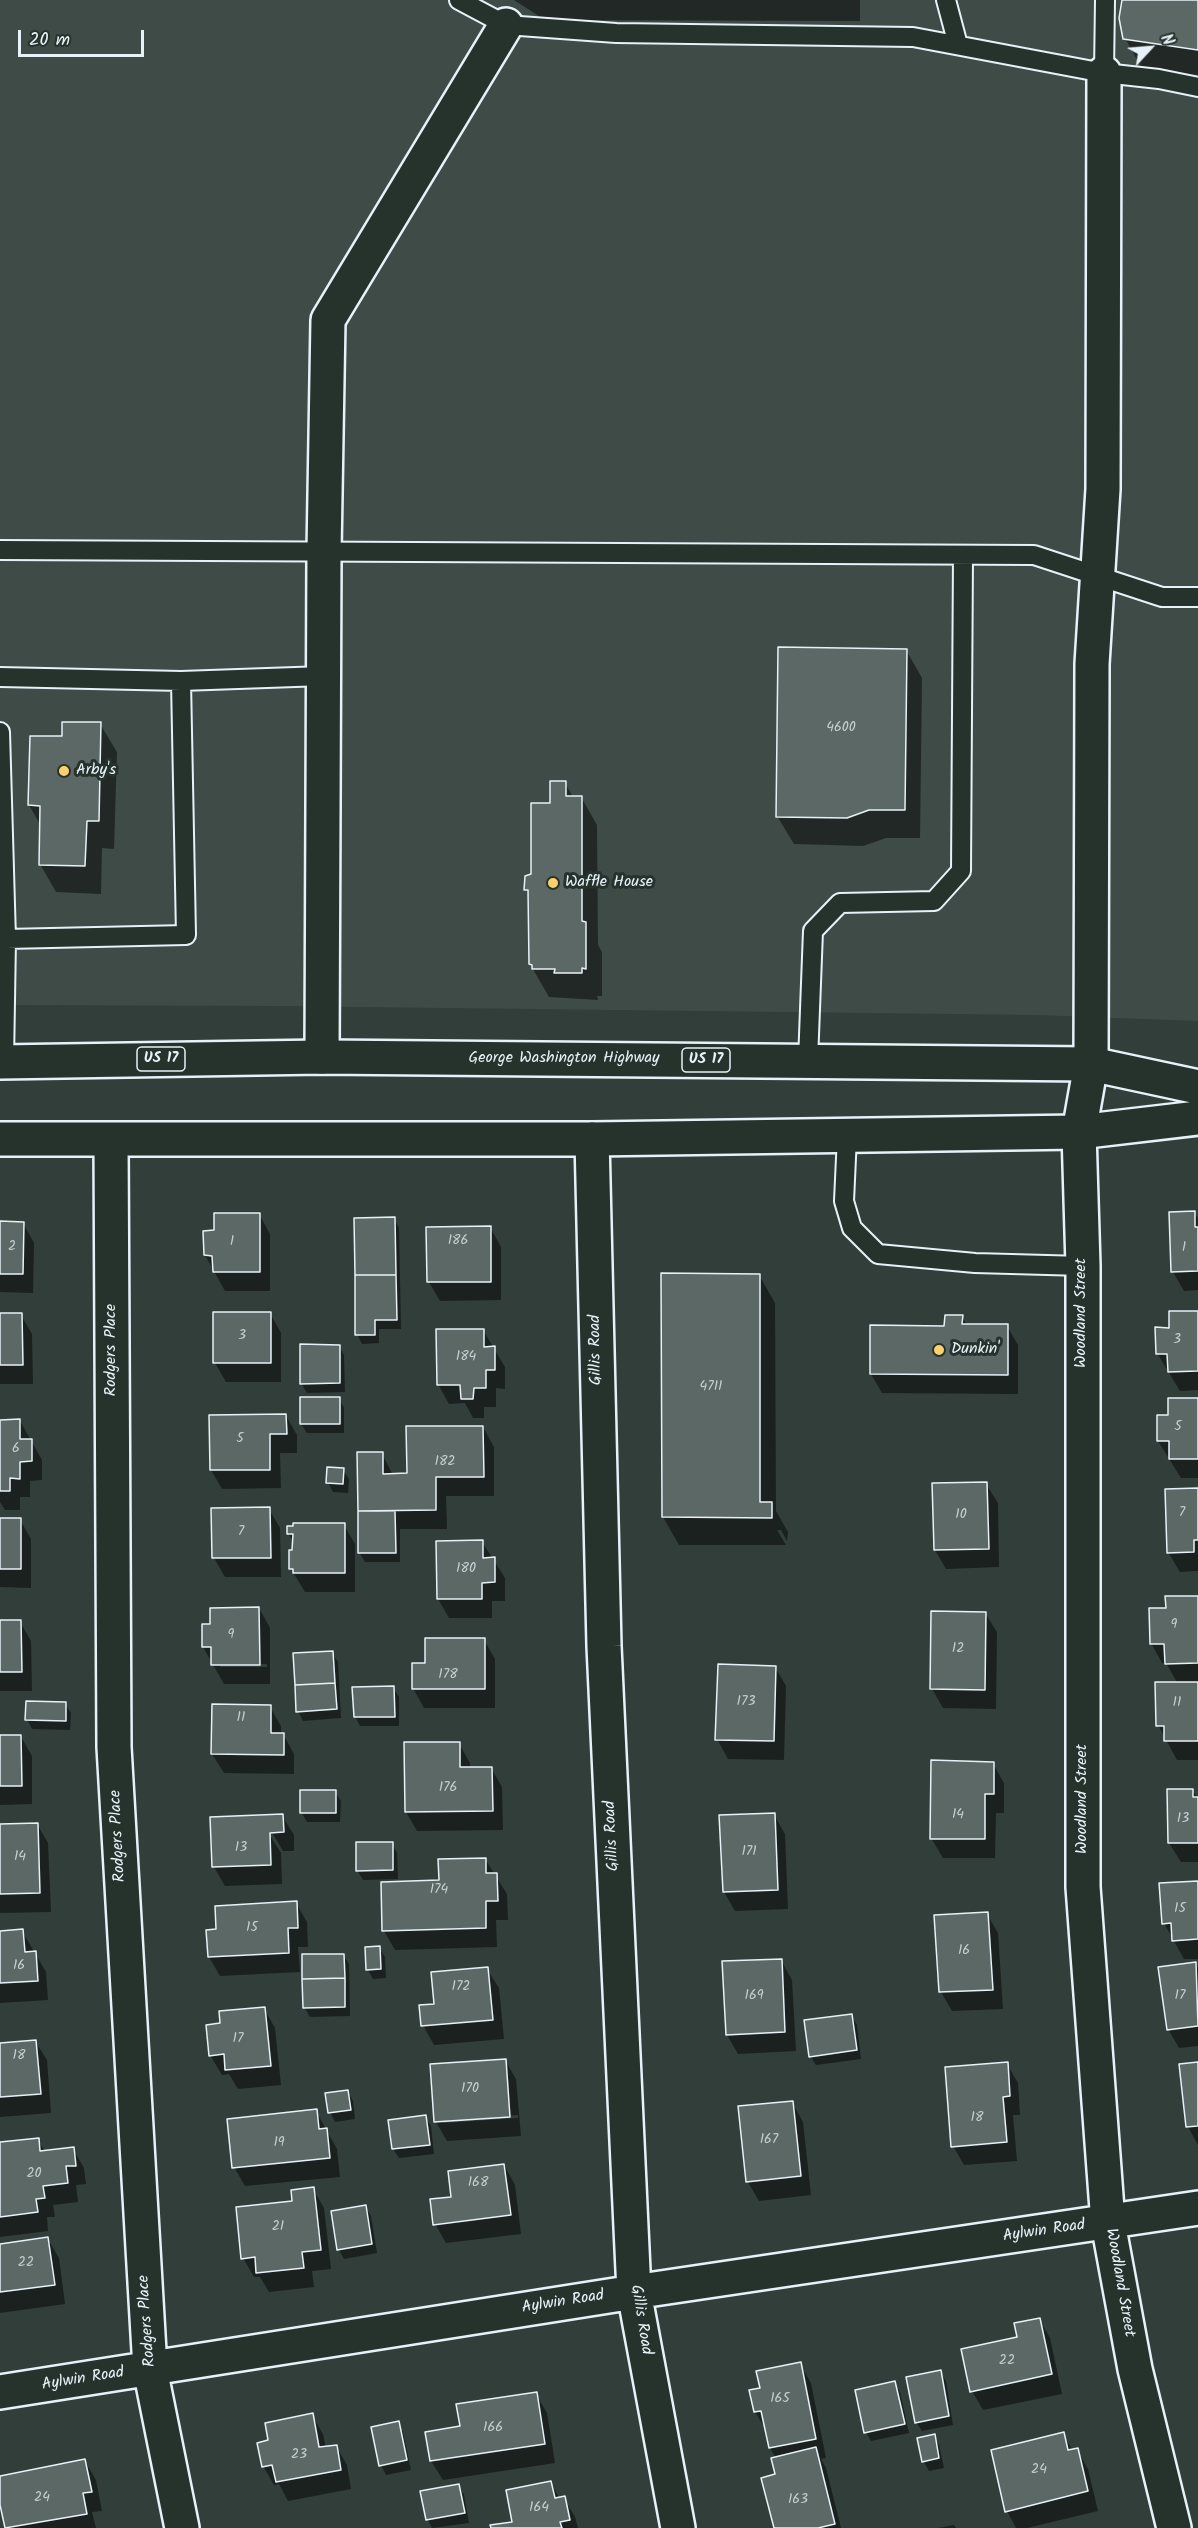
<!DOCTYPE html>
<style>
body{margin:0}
#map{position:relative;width:1198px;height:2528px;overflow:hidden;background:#323e39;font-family:Kalam,sans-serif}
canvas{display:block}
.north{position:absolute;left:1120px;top:18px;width:60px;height:60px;-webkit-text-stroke:4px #26332d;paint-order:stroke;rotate:64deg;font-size:16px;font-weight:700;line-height:24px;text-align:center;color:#e8f1f8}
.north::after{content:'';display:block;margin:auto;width:21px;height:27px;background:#e8f1f8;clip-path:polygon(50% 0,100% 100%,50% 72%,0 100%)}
.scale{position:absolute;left:18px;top:30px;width:126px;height:27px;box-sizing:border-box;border:3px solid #e8f1f8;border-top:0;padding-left:8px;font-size:18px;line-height:21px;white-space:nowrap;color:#e8f1f8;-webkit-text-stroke:4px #26332d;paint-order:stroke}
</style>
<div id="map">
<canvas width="1198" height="2528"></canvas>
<div class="north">N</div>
<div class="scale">20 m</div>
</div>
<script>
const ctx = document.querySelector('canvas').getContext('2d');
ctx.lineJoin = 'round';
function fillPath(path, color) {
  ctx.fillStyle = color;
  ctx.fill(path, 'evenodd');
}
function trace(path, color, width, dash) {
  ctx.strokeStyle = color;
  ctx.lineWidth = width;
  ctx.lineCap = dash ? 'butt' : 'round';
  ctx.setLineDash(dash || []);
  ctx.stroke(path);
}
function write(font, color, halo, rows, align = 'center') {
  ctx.font = font + ' Kalam,sans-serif';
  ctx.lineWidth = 6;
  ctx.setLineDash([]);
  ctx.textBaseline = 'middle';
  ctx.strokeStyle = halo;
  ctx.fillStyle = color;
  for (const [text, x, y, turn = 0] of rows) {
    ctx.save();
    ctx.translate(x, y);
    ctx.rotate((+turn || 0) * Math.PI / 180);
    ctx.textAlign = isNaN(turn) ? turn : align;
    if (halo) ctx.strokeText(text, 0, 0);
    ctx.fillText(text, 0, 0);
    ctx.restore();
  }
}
fillPath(new Path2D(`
 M0,0H1198V1021L1037,1015L278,1006L0,1005Z`), '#3f4b46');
fillPath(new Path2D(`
 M514,0H860V21L545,20Z
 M1124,0H1198V75L1141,67L1125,38Z
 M906,650L922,678L920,838H886L863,846L794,844L777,816Z
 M100,724L117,752L114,849L102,848L101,894L56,892L40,864L41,826L29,805L63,738Z
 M565,783L573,797H581L597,825L598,945L602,952V996H597L598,1000L549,997L530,964V897L526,890L527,877L532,875L551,804Z
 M1194,1212L1198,1218V1290L1184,1291L1173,1272Z
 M259,1214L270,1234V1291H225L205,1255L215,1232Z
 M394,1219L399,1228L401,1329H379V1343L362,1344L357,1334Z
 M0,1223H23L34,1243L33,1293L0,1292Z
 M490,1227L501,1247V1300L440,1301L429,1282Z
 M663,1275H759L775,1303L776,1511L788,1532L787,1541L781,1530H777L786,1545H679L663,1517Z
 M270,1313L281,1333V1382H226L215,1363Z
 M1198,1313V1390L1180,1391L1157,1353L1171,1329Z
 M0,1315H21L32,1334L33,1384H0Z
 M962,1316L967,1326H1007L1018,1345V1394L882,1393L871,1374L872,1327L945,1328Z
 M483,1330L505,1367V1389L496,1388V1407H484V1418H473L465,1403L449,1404L438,1384Z
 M339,1346L344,1355L345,1392L307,1393L301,1383Z
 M339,1398L344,1408V1433H307L301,1424Z
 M1198,1400V1478H1181L1158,1441L1169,1417Z
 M286,1416L297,1435V1453H280L281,1488L222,1489L211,1470Z
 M0,1421H20L42,1460V1480L30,1481V1497H20V1510H5L0,1502Z
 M483,1427L494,1447V1496H446L447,1529H400V1562H365L359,1552V1454H382L393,1475H408Z
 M343,1470L349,1479L348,1493L333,1492L328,1482Z
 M986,1484L998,1503L999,1567L946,1569L935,1550Z
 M1198,1490V1571L1180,1572L1168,1552Z
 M269,1509L280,1528L281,1577H225L214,1558Z
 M0,1519L20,1520L31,1539V1588L0,1587Z
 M344,1525L355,1544V1592H305L291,1569L294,1543L288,1533Z
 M482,1542L505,1578V1601H492V1618H449L438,1599Z
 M1198,1597V1760H1177L1158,1725L1178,1684L1166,1663H1162L1151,1643L1167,1610Z
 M259,1608L270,1628V1684H224L203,1647L211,1625ZM220,1664H267V1667H220Z
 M985,1613L997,1632L996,1709L943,1708L932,1689Z
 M0,1622H20L31,1641L32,1691H0Z
 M484,1640L495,1659V1708H424L413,1688L426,1664Z
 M332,1653L338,1662L341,1718L303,1721L298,1711Z
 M775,1667L786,1686L784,1760L728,1759L717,1739Z
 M393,1688L399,1697V1726H360L355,1716Z
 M65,1704L71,1713L70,1730L32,1729L27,1719Z
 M270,1707L281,1726V1734H283L294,1754V1774L224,1773L212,1754Z
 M0,1737H21L32,1756V1804L0,1805Z
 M459,1744L470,1763V1768H491L502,1787L503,1830L417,1831L406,1812Z
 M993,1764L1004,1783V1813H996L995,1858H943L931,1838Z
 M1192,1790L1198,1798V1862H1181L1169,1843Z
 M335,1792L341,1801L340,1822H307L301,1812Z
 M774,1815L785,1834L788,1909L735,1911L724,1892Z
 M282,1816L294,1835V1851H283L273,1834H269L281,1853L282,1884L225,1886L214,1867Z
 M37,1824L48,1843L51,1912L0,1913V1826Z
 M392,1843L397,1853L398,1879L363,1880L357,1870Z
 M485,1859L507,1894L508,1920H496L497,1947L395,1950L384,1931L440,1881Z
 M1198,1883V1959H1184L1164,1923Z
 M296,1903L307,1922L308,1947H298L300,1972L220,1976L209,1957Z
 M987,1914L998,1933L1003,2009L952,2011L941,1992L936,1916Z
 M22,1931L46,1972L48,2000L0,2003V1932Z
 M379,1948L385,1957L386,1978L373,1979L368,1970L367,1949Z
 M343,1955L349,1964L350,2016L310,2017L304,2007Z
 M781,1960L792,1980L796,2051L738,2054L727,2035Z
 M1196,1964L1198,1968V2046L1179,2048L1168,2029Z
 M487,1969L499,1988L504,2039L434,2045L423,2025L435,2006Z
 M264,2009L275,2028L281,2085L238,2089L229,2074L222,2075L210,2055L222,2025Z
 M851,2015L857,2025L861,2059L816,2065L810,2056Z
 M35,2041L47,2060L51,2113L0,2117V2044Z
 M505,2060L516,2079L521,2136L447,2141L436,2122ZM518,2115V2118L443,2123V2120Z
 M1198,2063V2145L1188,2127L1180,2065Z
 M1007,2064L1018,2083L1020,2115H1013L1017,2161L964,2165L953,2146Z
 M348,2092L353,2101L355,2119L335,2122L330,2112Z
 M792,2102L803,2122L811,2195L759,2201L748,2182Z
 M316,2111L337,2149L340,2177L245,2186L234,2167Z
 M425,2117L431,2126L434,2154L399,2158L393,2149L390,2121Z
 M38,2139L45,2152L73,2149L84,2168L86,2184L76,2185L78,2202L53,2205L55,2217H47L48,2231L0,2237V2143Z
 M504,2165L515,2185L521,2234L446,2243L435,2224L453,2198Z
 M313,2189L324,2208L331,2269L312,2271L314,2287L269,2292L260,2277H254L243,2258L294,2202Z
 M365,2206L371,2216L377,2253L344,2259L339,2250L332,2212Z
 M48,2239L59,2258L65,2304L0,2313V2245Z
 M1039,2319L1050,2338L1062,2394L983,2410L972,2391L1019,2338Z
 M800,2364L811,2383L826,2458L821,2459L826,2468L841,2528H775L776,2458L770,2448L767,2431L755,2412Z
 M940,2372L946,2381L953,2425L922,2431L916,2422Z
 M894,2382L900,2392L909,2433L871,2441L866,2432Z
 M536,2394L547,2413L555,2463L443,2480L431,2461L462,2428Z
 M312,2415L323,2434L326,2448L336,2446L347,2465L351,2489L288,2501L279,2484L274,2485L263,2466L270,2441Z
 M398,2423L403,2432L411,2470L386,2475L381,2465Z
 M1063,2434L1073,2451L1077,2450L1088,2469L1098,2511L1027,2528H1016L1007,2511Z
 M934,2436L939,2445L944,2468L929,2471L924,2462L919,2439Z
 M85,2461L96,2480L102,2511L92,2512L96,2528H6L0,2497V2478Z
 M551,2483L560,2499L564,2498L575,2517L578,2528H492L514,2523Z
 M458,2485L464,2495L469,2523L432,2528L428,2520L422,2492Z
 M954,2525L956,2528H938Z`), '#0007');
const building = new Path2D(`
 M1122,0H1198V50L1123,39L1119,18Z
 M778,647L907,649L905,810H869L847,818L776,817Z
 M62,722H101L99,821H87L85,866L39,865L40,806L28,805L30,736H62Z
 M550,781H566V796H582V921L586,922V969L582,968V973H554L555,969H532V965L529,964L528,890H524L525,876L531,874V803H550Z
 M1195,1211V1227H1198V1271L1171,1272L1169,1212Z
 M214,1213H260V1272H213L212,1256L204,1255L203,1231L214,1230Z
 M395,1217L396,1275H355L354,1218Z
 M0,1221L24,1222L23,1274H0Z
 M491,1226V1282H427L426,1227Z
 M661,1273L760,1274V1502H772V1518L662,1517Z
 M355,1275H396L397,1320H375V1335H355Z
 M1169,1311H1198V1371L1168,1372L1167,1354H1156L1155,1327L1169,1328Z
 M213,1312H271V1363H213Z
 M0,1313H22L23,1365H0Z
 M945,1315H963L962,1324H1008V1375L870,1374V1325L944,1326Z
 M436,1329H484V1347L495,1346V1370H486V1388H474L473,1399H461L460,1385H437Z
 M300,1344L340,1345V1383L300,1384Z
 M300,1397H340V1424H300Z
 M1168,1398H1198V1459H1169V1441H1157V1415H1168Z
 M286,1414L287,1434H270V1470H210L209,1415Z
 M20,1419V1439H32V1461L20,1462V1479L10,1478V1491H0V1420Z
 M406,1426H483L484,1477H436V1510L358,1511L357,1452H383V1474L407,1473Z
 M327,1467L344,1468L343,1484L326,1483Z
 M987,1482L989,1549L934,1550L932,1483Z
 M1198,1488V1540H1194V1552L1167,1553L1165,1489Z
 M270,1507L271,1558H212L211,1508Z
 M358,1511H395L396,1553H358Z
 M0,1518H21V1569H0Z
 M293,1523H345V1573H293V1569H289V1550H292L293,1534H287V1526H293Z
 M483,1540V1558L495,1557V1582L482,1583V1599H437L436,1541Z
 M1165,1596H1198V1663L1165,1664L1164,1644H1150L1149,1608H1166Z
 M259,1607L260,1665H211V1647H202V1624H210V1608Z
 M931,1611L986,1612L985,1690L930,1689Z
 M0,1620H21L22,1672H0Z
 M425,1638H485V1689H412V1663H425Z
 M333,1651L335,1683L295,1685L293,1653Z
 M718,1664L776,1666L774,1741L715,1740Z
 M1155,1682H1198V1741H1164V1726H1156Z
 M335,1683L337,1709L296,1712L295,1685Z
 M394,1686L395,1717H354L352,1687Z
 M26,1701L66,1702V1721L25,1720Z
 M212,1704L271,1705V1733H284V1755L211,1754Z
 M0,1735H21L22,1786H0Z
 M404,1742H460V1767H492L493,1811L405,1812Z
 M931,1760L994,1762V1794H985V1839H930Z
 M1167,1789H1193V1797H1198V1843H1168Z
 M300,1790H336V1813H300Z
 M775,1813L778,1890L723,1892L719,1815Z
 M283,1814L284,1832L270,1833L271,1865L212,1867L210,1817Z
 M38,1823L40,1893L0,1894V1824Z
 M356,1842H393V1870L356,1871Z
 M486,1858V1873H497L498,1901H486V1928L382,1931L381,1882L439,1880L438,1859Z
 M1198,1881V1939L1172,1941L1171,1923L1162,1924L1159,1883Z
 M297,1901L298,1928H288L289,1953L208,1957L206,1930L216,1929L215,1906Z
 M988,1912L993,1990L939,1992L934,1915Z
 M23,1929L25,1952L36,1951L38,1981L0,1983V1931Z
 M380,1946L381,1969L366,1970L365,1947Z
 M302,1954H344L345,1978L302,1979Z
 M782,1959L785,2032L726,2035L722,1961Z
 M1196,1962L1198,2026L1167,2030L1158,1967Z
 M488,1967L493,2020L421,2026L419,2005L434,2004L431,1972Z
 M345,1978V2007L303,2008L302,1979Z
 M265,2007L271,2066L225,2070L224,2054L209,2056L206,2025L220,2023L219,2011Z
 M852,2014L857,2050L809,2057L804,2020Z
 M36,2040L41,2094L0,2097V2043Z
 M506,2059L510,2117L434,2122L430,2064Z
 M1008,2062L1010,2096L1003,2097L1007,2142L951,2147L945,2067Z
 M1198,2062V2126L1186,2127L1179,2064Z
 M348,2090L351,2110L328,2113L325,2093Z
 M793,2101L801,2176L746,2182L738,2106Z
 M317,2109L319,2129L327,2128L330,2158L232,2168L227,2119Z
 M426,2115L430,2145L392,2149L388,2120Z
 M39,2138L40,2151L74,2147L76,2166H66L68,2183L43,2186L45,2198L36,2199L38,2212L0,2217V2142Z
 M504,2164L511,2215L433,2225L430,2199L451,2197L448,2171Z
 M314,2187L321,2250L302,2252L304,2268L256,2273L255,2257L241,2259L236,2207L292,2201L291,2190Z
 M366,2205L372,2244L337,2250L331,2211Z
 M48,2237L55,2285L0,2292V2244Z
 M1040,2318L1052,2374L970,2392L961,2349L1017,2337L1014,2323Z
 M801,2362L816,2439L769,2448L761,2411L754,2412L749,2390L760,2388L756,2371Z
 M941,2370L949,2416L915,2423L906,2377Z
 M895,2381L905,2424L864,2433L855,2390Z
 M537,2392L545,2444L430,2461L425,2432L460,2426L456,2404Z
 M313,2413L319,2447L337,2445L341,2470L276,2482L272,2465L262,2467L257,2443L268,2440L265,2423Z
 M399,2421L407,2460L379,2466L371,2427Z
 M1064,2432L1068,2450L1078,2448L1088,2491L1005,2512L991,2450Z
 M935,2434L939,2458L922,2462L917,2438Z
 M816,2447L835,2524L818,2528H774L761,2478L775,2474L771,2458Z
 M85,2459L92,2492L83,2493L87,2514L5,2528L0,2505V2476Z
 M551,2481L555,2498L565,2496L570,2520L560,2522L562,2528H491L490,2525L512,2522L506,2490Z
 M459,2484L465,2513L426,2520L420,2491Z`);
fillPath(building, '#5c6865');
trace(building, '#e8f1f8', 1.5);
const lane = new Path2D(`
 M459,0L506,25L616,33L913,37L1104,73L1159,79L1198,87
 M946,0L958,45
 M1104,73L1105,0
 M0,550L1034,555L1162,597H1198
 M0,677L181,681L324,676
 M0,732L6,939L4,1062
 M6,939L186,935L181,681
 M808,1061L813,931L840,903L934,901L961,871L963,555
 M847,1136L844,1201L852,1228L878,1254L975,1263L1083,1266`);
const street = new Path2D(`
 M1104,73L1103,489L1092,664L1091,1064L1079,1132L1083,1266V1887L1108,2223L1135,2369L1174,2528
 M322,1057L324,552L328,320L506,25
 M592,1139L604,1646L634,2292L678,2528
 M111,1140L114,1747L150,2369L182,2528
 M0,2392L634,2292L1198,2208`);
const primary = new Path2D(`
 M0,1062L322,1057L1091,1064L1198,1087
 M0,1139H592L1079,1132L1198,1118`);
trace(lane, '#e8f1f8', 22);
trace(street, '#e8f1f8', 38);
trace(primary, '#e8f1f8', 38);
trace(lane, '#26332d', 18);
trace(street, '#26332d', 33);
trace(primary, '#26332d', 33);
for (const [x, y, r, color] of [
 [64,771,6,"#ffd166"],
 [553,883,6,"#ffd166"],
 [939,1350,6,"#ffd166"]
]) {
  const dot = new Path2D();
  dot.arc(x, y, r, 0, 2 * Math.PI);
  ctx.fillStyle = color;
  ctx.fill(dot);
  trace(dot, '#26332d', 2);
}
write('14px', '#c5cfd3', null, [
 ["4600",841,729],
 ["186",458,1242],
 ["1",232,1243],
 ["2",12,1248],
 ["1",1184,1249],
 ["3",242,1337],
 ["3",1177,1341],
 ["184",466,1358],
 ["4711",711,1388],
 ["5",1178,1428],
 ["5",240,1440],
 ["6",16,1450],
 ["182",445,1463],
 ["7",1182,1514],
 ["10",961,1516],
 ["7",241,1533],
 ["180",466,1570],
 ["9",1174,1626],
 ["9",231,1636],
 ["12",958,1650],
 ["178",448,1676],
 ["173",746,1703],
 ["11",1177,1704],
 ["11",241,1719],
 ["176",448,1789],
 ["14",958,1816],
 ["13",1183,1820],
 ["13",241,1849],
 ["171",749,1853],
 ["14",20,1858],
 ["174",439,1891],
 ["15",1180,1910],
 ["15",252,1929],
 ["16",964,1952],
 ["16",19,1967],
 ["172",461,1988],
 ["169",754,1997],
 ["17",1180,1997],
 ["17",238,2040],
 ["18",19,2057],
 ["170",470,2090],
 ["18",977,2119],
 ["167",769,2141],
 ["19",279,2144],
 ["20",34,2175],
 ["168",478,2184],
 ["21",278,2228],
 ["22",26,2264],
 ["22",1007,2362],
 ["165",780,2400],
 ["166",493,2429],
 ["23",299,2456],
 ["24",1039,2471],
 ["24",42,2499],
 ["163",798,2501],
 ["164",539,2509]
]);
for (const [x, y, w] of [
 [161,1059,48],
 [706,1060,48]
]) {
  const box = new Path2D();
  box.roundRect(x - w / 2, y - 12, w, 24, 4.5);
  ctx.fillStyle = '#26332d';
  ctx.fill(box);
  trace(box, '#e8f1f8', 1.5);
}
write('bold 15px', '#e8f1f8', null, [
 ["US 17",161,1059],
 ["US 17",706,1060]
]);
write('16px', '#e8f1f8', '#26332d', [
 ["Arby's",76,771],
 ["Waffle House",565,883],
 ["Dunkin'",951,1350]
], 'left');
write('16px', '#e8f1f8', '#26332d', [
 ["George Washington Highway",564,1059],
 ["Woodland Street",1082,1313,-90],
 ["Rodgers Place",112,1350,-90],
 ["Gillis Road",597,1350,-91],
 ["Woodland Street",1083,1799,-90],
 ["Rodgers Place",119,1836,-93],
 ["Gillis Road",613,1836,-93],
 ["Aylwin Road",1044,2232,-8],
 ["Woodland Street",1119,2283,80],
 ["Aylwin Road",563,2303,-9],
 ["Gillis Road",640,2320,81],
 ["Rodgers Place",148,2321,-94],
 ["Aylwin Road",83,2380,-9]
]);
</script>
